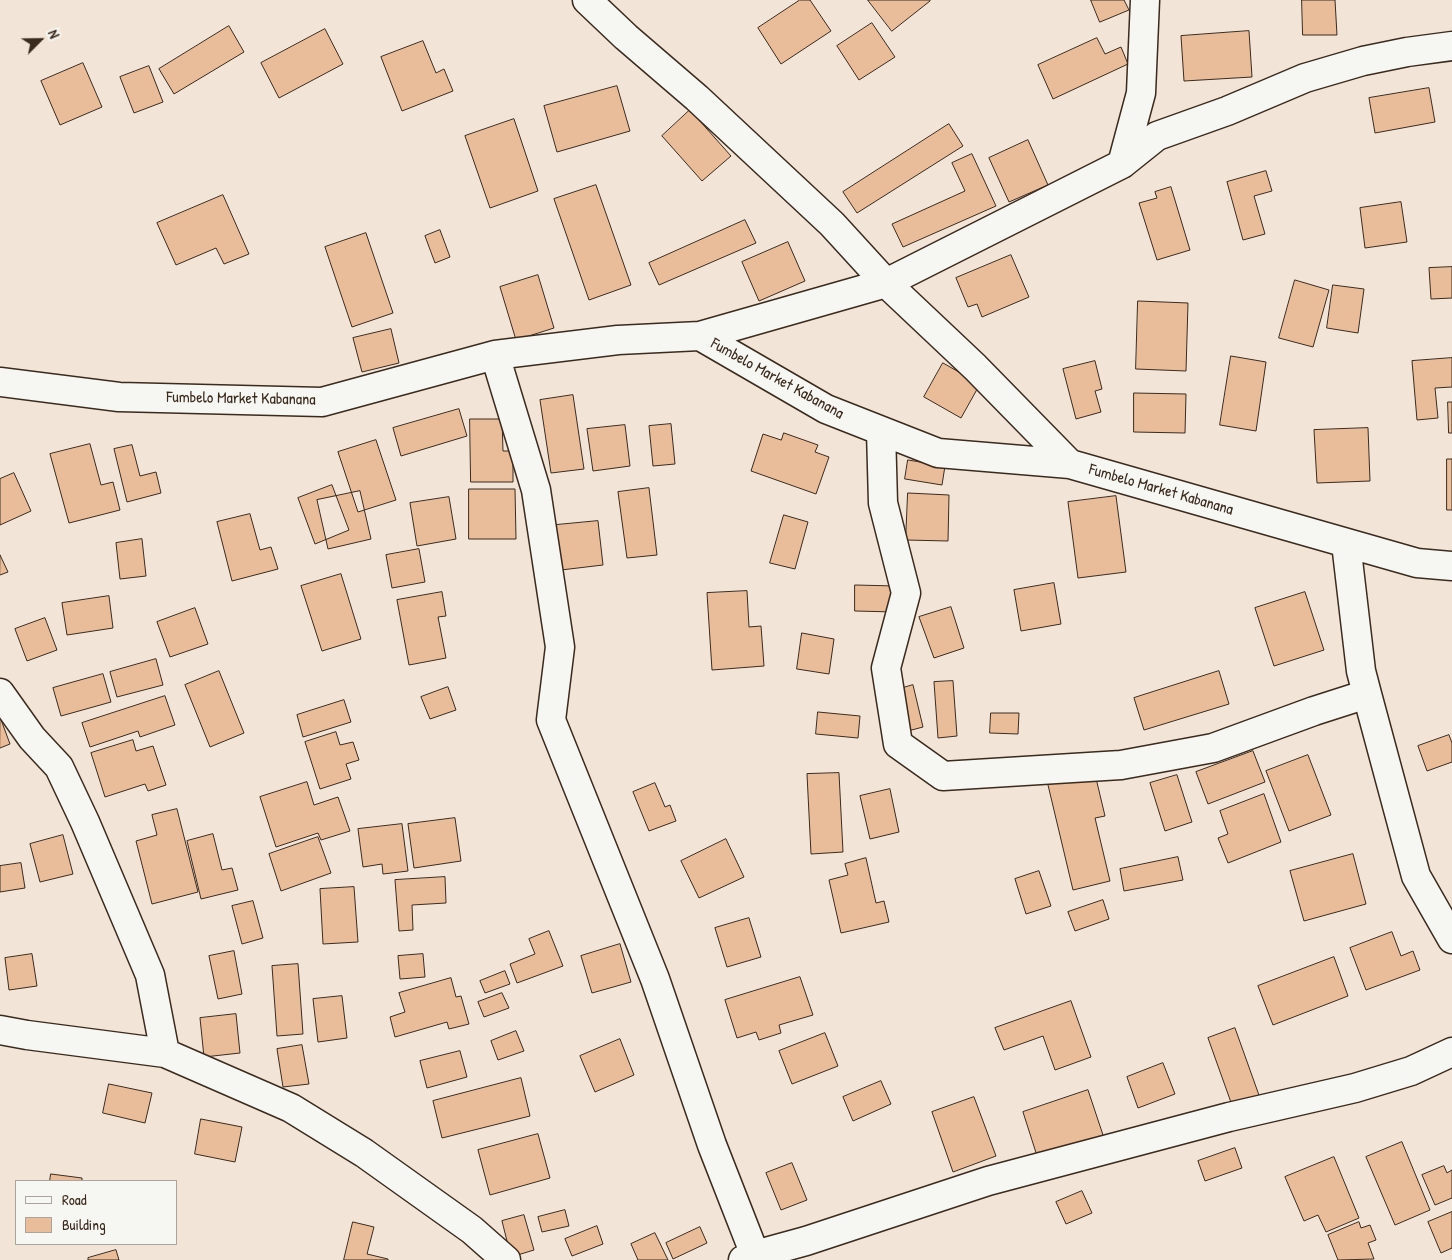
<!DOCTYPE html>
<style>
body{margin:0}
#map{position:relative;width:1452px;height:1260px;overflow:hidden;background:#f2e5d8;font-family:"Patrick Hand",sans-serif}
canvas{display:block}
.legend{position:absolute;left:15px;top:1180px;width:162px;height:65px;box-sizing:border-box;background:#f6f6f2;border:1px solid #aba49d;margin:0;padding:6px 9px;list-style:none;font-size:15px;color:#3b2a1e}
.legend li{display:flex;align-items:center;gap:10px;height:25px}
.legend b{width:25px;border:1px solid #aba49d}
.north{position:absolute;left:15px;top:15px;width:50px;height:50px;-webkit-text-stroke:4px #f6f6f2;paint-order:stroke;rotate:67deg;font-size:14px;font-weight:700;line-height:20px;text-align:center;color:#3b2a1e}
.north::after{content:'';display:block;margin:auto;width:18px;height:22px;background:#3b2a1e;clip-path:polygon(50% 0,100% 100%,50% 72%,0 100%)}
</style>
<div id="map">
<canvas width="1452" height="1260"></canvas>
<ul class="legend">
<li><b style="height:6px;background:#f6f6f2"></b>Road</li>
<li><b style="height:14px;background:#eabd9a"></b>Building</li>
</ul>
<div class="north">N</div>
</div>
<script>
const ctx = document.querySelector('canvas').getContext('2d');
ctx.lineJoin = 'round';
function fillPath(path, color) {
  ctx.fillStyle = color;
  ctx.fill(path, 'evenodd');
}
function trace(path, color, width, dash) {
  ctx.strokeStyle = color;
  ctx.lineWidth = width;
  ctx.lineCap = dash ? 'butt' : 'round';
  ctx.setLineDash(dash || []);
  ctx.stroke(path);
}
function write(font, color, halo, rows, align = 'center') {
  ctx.font = font + ' "Patrick Hand",sans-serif';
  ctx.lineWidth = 4;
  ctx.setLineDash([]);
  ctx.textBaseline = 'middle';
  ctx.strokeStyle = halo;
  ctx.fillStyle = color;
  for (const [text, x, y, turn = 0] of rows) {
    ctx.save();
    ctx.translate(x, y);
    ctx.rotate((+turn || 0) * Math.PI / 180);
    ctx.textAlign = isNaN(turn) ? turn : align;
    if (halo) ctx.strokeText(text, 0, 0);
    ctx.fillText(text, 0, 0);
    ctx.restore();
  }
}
const building = new Path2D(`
 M800,0H810L831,31L781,64L758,28Z
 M868,0H930V1L892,31Z
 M1091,0H1124L1129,10L1100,22Z
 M1302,0H1335L1337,35H1303Z
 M872,23L895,57L859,80L837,46Z
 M229,26L244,52L174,94L159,69Z
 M325,29L343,64L279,98L261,63Z
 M1249,31L1252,77L1184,81L1181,36Z
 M1097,38L1105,54L1121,47L1128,64L1053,99L1038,65Z
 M423,41L436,73L444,69L453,91L402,111L381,57Z
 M83,63L102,107L60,125L41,81Z
 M149,66L163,102L134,113L120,77Z
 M617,86L630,131L557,152L544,106Z
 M1429,88L1435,122L1375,133L1369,98Z
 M690,110L731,156L702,181L662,136Z
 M514,119L538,191L490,208L465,136Z
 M949,124L963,146L857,213L843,192Z
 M1028,140L1048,185L1009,202L989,158Z
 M972,154L996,206L903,247L892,224L965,191L952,163Z
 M1266,171L1272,191L1254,196L1265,234L1243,240L1227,182Z
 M596,185L631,285L589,300L554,199Z
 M1171,187L1190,250L1157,260L1139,203L1157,198L1155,192Z
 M223,195L249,254L224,264L216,248L176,265L157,223Z
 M1401,202L1407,242L1365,248L1360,208Z
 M745,220L756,243L659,285L649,263Z
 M440,230L450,257L435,263L425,236Z
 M366,233L393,313L352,327L325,247Z
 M788,242L805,281L759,301L742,262Z
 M1011,255L1029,297L982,317L977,304L968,307L956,278Z
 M1452,267V298L1431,299L1429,268Z
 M538,275L554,328L516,340L500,287Z
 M1295,280L1329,290L1313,347L1279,338Z
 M1333,285L1364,289L1358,333L1327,328Z
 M1138,301L1188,303L1186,371L1136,369Z
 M391,329L399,363L362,372L353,338Z
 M1231,356L1266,362L1256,431L1220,425Z
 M1452,358V387L1435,388L1438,418L1417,420L1412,361Z
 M1095,361L1102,389L1095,391L1101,412L1076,419L1063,369Z
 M943,363L980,384L961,418L924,397Z
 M1134,393L1186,394L1185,433L1134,432Z
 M573,395L584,469L551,473L540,400Z
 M1448,402H1452V433H1449Z
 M459,409L467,436L401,456L393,428Z
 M470,419H502L503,451H513V482H471Z
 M671,424L675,464L653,466L649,426Z
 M625,425L630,466L593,471L587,429Z
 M1368,428L1370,481L1317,483L1314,430Z
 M784,433L818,445L815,452L829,457L816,494L751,471L763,434L781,440Z
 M376,440L396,500L358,512L338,452Z
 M90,444L101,485L113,482L120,510L69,523L50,454Z
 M132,445L140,476L156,472L161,493L127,502L114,449Z
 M1447,459H1452V510H1447Z
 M908,460L945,466L942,485L905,479Z
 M14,473L31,511L0,525V479Z
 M332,485L349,530L315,544L298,498Z
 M649,488L657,555L627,558L618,492Z
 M469,489H515L516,539H469Z
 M360,491L371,539L328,549L317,500Z
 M908,493L949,495L948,541L906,540Z
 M1116,496L1126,572L1078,578L1068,502Z
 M449,497L456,539L417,546L410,503Z
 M250,514L260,550L271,547L278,569L232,581L217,522Z
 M784,515L808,522L795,569L770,563Z
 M598,521L603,565L561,570L556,525Z
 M142,539L146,576L120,579L116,543Z
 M419,549L425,582L392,588L386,555Z
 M0,555L8,572L0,575Z
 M341,574L361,639L322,651L301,586Z
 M1054,583L1061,624L1021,631L1014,590Z
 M855,585L896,586L895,612L855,611Z
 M747,591L749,627L761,626L764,666L712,670L707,593Z
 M442,592L446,616L438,617L446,658L409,665L397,600Z
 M1305,592L1324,650L1274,666L1255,608Z
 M109,596L113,628L67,635L62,603Z
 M951,607L964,648L934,658L919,617Z
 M195,608L208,644L170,657L157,622Z
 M45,618L57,650L27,661L15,629Z
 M802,633L834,639L829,674L797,669Z
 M156,659L163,685L117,697L110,672Z
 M219,671L244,733L210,747L185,685Z
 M1219,671L1229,704L1144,730L1134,698Z
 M103,674L111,702L61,716L53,688Z
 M953,681L957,736L938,738L934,682Z
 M913,685L923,727L904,732L893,691Z
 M448,687L456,710L430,719L421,697Z
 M165,696L175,725L140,737L138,731L90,747L82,723Z
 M344,700L351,722L303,737L297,715Z
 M818,712L860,716L858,738L816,734Z
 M991,713H1019L1018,734L990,733Z
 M0,717L10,744L0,748Z
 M336,732L340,745L353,742L359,760L346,764L351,779L320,789L305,742Z
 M1449,735L1452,743V762L1427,771L1418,746Z
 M133,740L136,751L153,746L166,785L148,791L145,784L105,797L91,753Z
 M1253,751L1265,782L1208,804L1196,772Z
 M1308,755L1331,815L1289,831L1266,771Z
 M839,773L843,852L811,854L807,774Z
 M1095,774L1105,816L1095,818L1110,881L1073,890L1048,785Z
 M1177,775L1192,822L1165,831L1150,783Z
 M307,782L314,805L338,797L350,831L321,840L318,833L276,847L260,797Z
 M655,783L665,807L670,805L676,821L649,831L633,792Z
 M890,789L899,832L870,839L860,796Z
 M1264,794L1281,842L1228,863L1218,838L1228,834L1220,811Z
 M177,809L198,892L152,904L136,841L157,835L152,815Z
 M455,818L461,861L414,868L408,824Z
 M402,824L408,871L383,874L382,864L363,867L358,829Z
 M213,834L222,870L232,868L238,890L201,899L187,841Z
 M63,835L73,874L40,882L30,844Z
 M318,837L331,873L281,891L269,854Z
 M726,839L744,877L699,898L681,861Z
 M1353,854L1366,904L1304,921L1290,871Z
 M1178,857L1183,880L1124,891L1120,869Z
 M866,858L876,903L884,901L889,922L841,933L829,880L848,875L845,864Z
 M21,863L25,888L0,892V866Z
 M1039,871L1051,906L1026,914L1015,879Z
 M445,877L446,903L412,905L413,930L399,931L395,880Z
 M354,887L358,942L323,944L320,889Z
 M1103,900L1109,919L1075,931L1068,912Z
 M253,901L263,938L242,944L232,906Z
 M749,918L761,957L727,967L715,928Z
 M549,931L563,966L517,983L510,964L535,954L529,939Z
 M1392,932L1401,956L1413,951L1420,970L1366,990L1350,948Z
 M620,944L631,982L592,993L581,956Z
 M234,951L242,994L218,999L209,956Z
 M32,954L37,986L9,990L5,958Z
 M423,954L425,977L400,979L398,956Z
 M1334,957L1348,996L1273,1025L1258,986Z
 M298,964L303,1034L277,1036L272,966Z
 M505,971L510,984L485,993L480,981Z
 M800,977L813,1015L779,1025L781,1033L759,1040L756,1032L737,1038L725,1000Z
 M451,978L456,997L461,996L469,1024L449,1029L447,1022L395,1037L390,1017L405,1012L399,993Z
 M502,993L509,1008L484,1017L478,1002Z
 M342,996L347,1038L318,1042L313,999Z
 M1071,1001L1091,1057L1055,1070L1043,1036L1004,1050L995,1028Z
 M236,1014L240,1053L204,1057L200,1018Z
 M1235,1028L1260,1098L1233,1108L1208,1038Z
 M516,1031L524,1051L498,1060L491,1041Z
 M825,1033L838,1066L792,1084L779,1051Z
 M620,1039L634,1075L595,1092L580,1056Z
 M302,1045L309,1084L283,1087L277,1049Z
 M460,1051L467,1077L427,1088L420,1061Z
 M1163,1063L1175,1094L1138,1108L1127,1077Z
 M521,1078L530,1116L442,1138L433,1101Z
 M881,1081L891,1104L853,1121L843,1097Z
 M109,1084L152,1093L145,1123L103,1113Z
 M1088,1090L1104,1138L1038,1159L1023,1112Z
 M974,1097L996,1156L953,1172L932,1112Z
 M201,1119L242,1127L235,1162L195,1154Z
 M538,1134L550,1178L490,1195L478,1150Z
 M1402,1142L1430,1210L1395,1225L1366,1157Z
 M1235,1148L1242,1168L1205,1181L1198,1161Z
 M1334,1157L1359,1218L1326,1232L1318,1215L1304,1221L1285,1177Z
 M792,1163L807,1200L781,1210L766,1173Z
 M1444,1166L1447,1173L1452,1170V1198L1435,1205L1422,1175Z
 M51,1174L82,1178V1181H50Z
 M1082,1191L1092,1213L1066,1224L1056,1202Z
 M565,1210L569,1226L542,1232L538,1217Z
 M1452,1212V1248L1441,1253L1428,1222Z
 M524,1215L534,1250L511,1257L502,1221Z
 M353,1222L374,1227L367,1254L388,1259V1260H344Z
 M1359,1222L1361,1228L1370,1225L1376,1240L1368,1243L1374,1259L1338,1260L1328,1235Z
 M597,1226L603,1244L572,1256L565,1239Z
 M700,1227L707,1243L673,1259L666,1243Z
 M655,1233L668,1260H638L631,1244Z
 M116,1250L119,1260H88V1258Z`);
fillPath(building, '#eabd9a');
trace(building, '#3b2a1e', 1);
const minor = new Path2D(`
 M587,0L626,37L697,98L832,224L886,283L975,367L1070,464
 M1122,164L1141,93L1145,0
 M700,336L886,283L1122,164L1157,136L1227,111L1305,78L1363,61L1407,52L1452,46
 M495,355L536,490L560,647L551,720L655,979L712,1145L757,1260
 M0,382L119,397L322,402L495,355L618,340L700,336L826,409L938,453L1070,464L1417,563L1452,566
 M881,431L883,503L906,593L886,668L898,744L943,776L1121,765L1213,748L1314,711L1367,694
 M1346,543L1361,671L1367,694L1416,876L1452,939
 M0,693L32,738L59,767L85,822L150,975L165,1053
 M0,1030L27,1035L165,1053L291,1108L364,1153L472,1230L506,1260
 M743,1260L755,1255L806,1241L988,1181L1229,1117L1355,1088L1411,1071L1452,1052`);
trace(minor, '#3b2a1e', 31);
trace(minor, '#f6f6f2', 28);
write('16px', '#3b2a1e', '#f6f6f2', [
 ["Fumbelo Market Kabanana",777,379,29],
 ["Fumbelo Market Kabanana",241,399,1],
 ["Fumbelo Market Kabanana",1161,490,16]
]);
</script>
